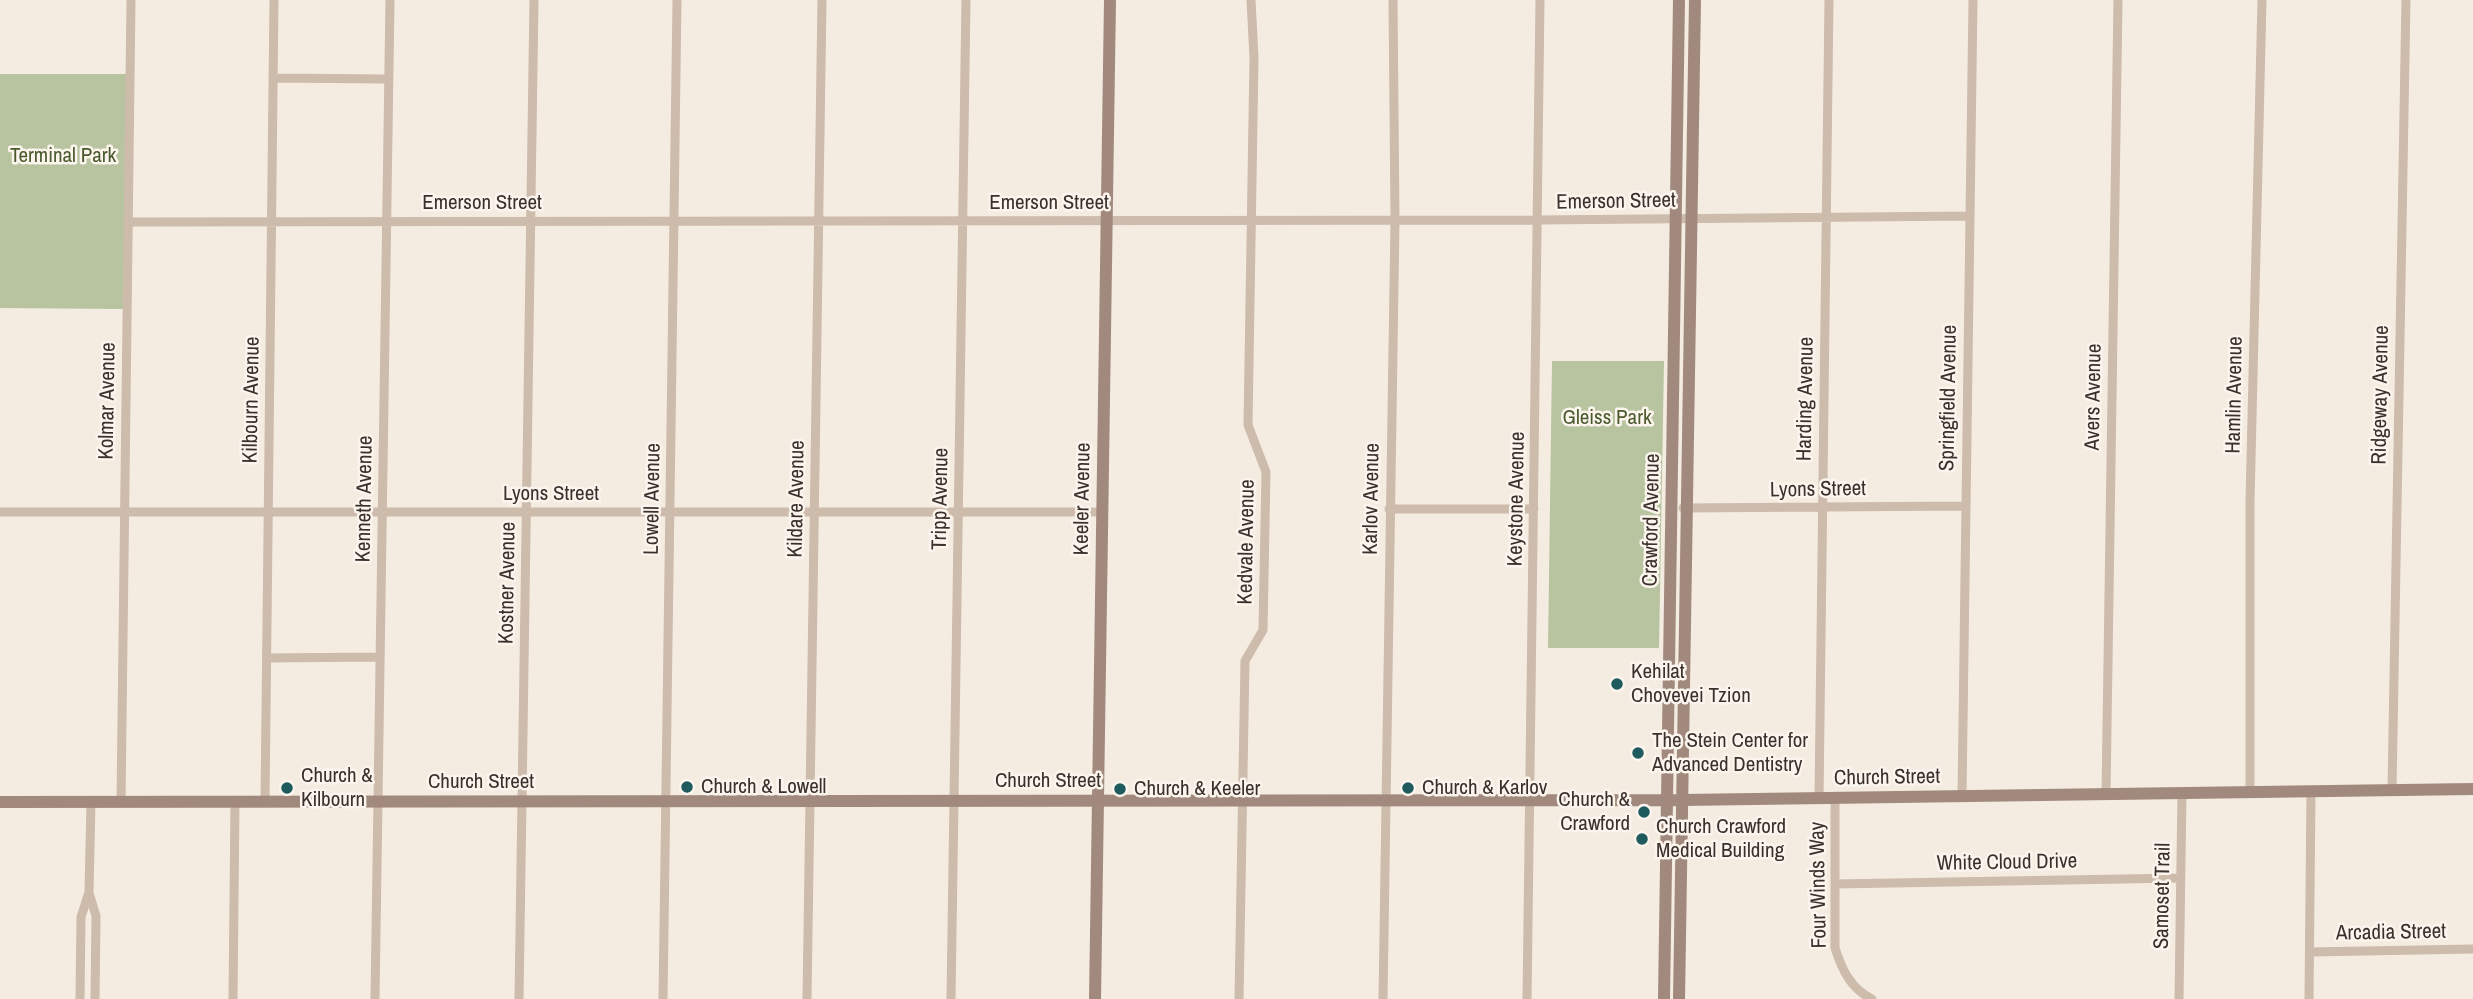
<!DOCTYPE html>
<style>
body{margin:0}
canvas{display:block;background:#f4ebe1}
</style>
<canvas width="2473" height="999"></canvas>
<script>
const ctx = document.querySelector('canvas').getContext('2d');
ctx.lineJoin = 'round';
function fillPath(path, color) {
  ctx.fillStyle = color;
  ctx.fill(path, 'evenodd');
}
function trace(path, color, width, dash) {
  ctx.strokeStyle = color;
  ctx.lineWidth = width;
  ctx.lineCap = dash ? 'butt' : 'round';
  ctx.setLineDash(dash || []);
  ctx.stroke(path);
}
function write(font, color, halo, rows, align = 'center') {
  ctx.font = font + ' "Archivo Narrow",sans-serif';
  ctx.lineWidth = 5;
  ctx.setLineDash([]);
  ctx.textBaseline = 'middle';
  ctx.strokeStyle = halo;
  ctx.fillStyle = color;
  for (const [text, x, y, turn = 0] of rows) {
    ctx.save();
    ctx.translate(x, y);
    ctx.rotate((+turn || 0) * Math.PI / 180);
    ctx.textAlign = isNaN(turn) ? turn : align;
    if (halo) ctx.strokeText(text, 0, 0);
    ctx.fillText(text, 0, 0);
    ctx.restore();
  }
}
fillPath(new Path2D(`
 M0,74H128L123,309L0,308Z
 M1552,361H1664L1659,648H1548Z`), '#b8c4a0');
trace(new Path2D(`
 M274,78L388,79
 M128,222L1538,220L1970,216
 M1683,508L1964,506
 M1389,509H1534
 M0,512H1102
 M267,658L380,657
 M2392,790L2406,0
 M2250,792V501L2262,0
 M2106,794L2118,0
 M1962,796L1973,0
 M1819,798L1829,0
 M1835,798V948C1842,970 1851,989 1872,999
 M265,801L274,0
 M121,802L131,0
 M1835,884L2180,878
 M89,893L96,916L95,999
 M2310,952L2473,949
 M80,999L81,917L89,892L91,802
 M233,999L235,801
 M375,999L390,0
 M519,999L534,0
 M663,999L677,0
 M807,999L822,0
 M951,999L966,0
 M1239,999L1245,661L1263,630L1266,472L1248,425L1254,58L1251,0
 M1383,999L1395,220L1393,0
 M1527,999L1540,0
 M2179,999L2182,793
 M2309,999L2311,791`), '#cdbbac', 9);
trace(new Path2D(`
 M0,802L1682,800L2473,789
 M1095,999L1110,0
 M1664,999L1679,0
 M1679,999L1695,0`), '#a18a7d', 12);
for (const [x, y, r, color] of [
 [1617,684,7,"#1f5a5e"],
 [1638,753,7,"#1f5a5e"],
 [687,787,7,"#1f5a5e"],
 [287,788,7,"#1f5a5e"],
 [1408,788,7,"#1f5a5e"],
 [1120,789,7,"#1f5a5e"],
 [1644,812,7,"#1f5a5e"],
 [1642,839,7,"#1f5a5e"]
]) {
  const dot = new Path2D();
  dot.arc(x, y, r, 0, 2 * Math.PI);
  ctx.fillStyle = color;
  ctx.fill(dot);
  trace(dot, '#fbf5ee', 2.5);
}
write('21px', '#4a5a2e', '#fbf5ee', [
 ["Terminal Park",63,156],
 ["Gleiss Park",1607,418]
]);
write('21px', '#3b302b', '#fbf5ee', [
 ["Emerson Street",1616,202,-1],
 ["Emerson Street",482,203],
 ["Emerson Street",1049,203],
 ["Hamlin Avenue",2235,395,-89],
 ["Ridgeway Avenue",2381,395,-89],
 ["Avers Avenue",2094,397,-89],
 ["Springfield Avenue",1949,398,-89],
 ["Harding Avenue",1806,399,-89],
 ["Kilbourn Avenue",252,400,-89],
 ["Kolmar Avenue",108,401,-89],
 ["Lyons Street",1818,490,-1],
 ["Lyons Street",551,494],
 ["Kenneth Avenue",365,499,-89],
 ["Lowell Avenue",653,499,-89],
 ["Kildare Avenue",797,499,-89],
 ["Tripp Avenue",941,499,-89],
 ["Keeler Avenue",1083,499,-89],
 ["Karlov Avenue",1372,499,-89],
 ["Keystone Avenue",1517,499,-89],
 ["Crawford Avenue",1652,520,-89],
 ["Kedvale Avenue",1247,542,-89],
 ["Kostner Avenue",508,583,-89],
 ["Church Street",1887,778,-1],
 ["Church Street",1048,781],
 ["Church Street",481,782],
 ["White Cloud Drive",2007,863,-1],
 ["Four Winds Way",1819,885,-91],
 ["Samoset Trail",2163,896,-89],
 ["Arcadia Street",2391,933,-1]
]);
write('21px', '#3b302b', '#fbf5ee', [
 ["Kehilat",1631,672],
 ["Chovevei Tzion",1631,696],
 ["The Stein Center for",1652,741],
 ["Advanced Dentistry",1652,765],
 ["Church &",301,776],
 ["Kilbourn",301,800],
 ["Church & Lowell",701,787],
 ["Church & Karlov",1422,788],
 ["Church & Keeler",1134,789],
 ["Church &",1630,800,"right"],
 ["Crawford",1630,824,"right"],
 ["Church Crawford",1656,827],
 ["Medical Building",1656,851]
], 'left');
</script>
